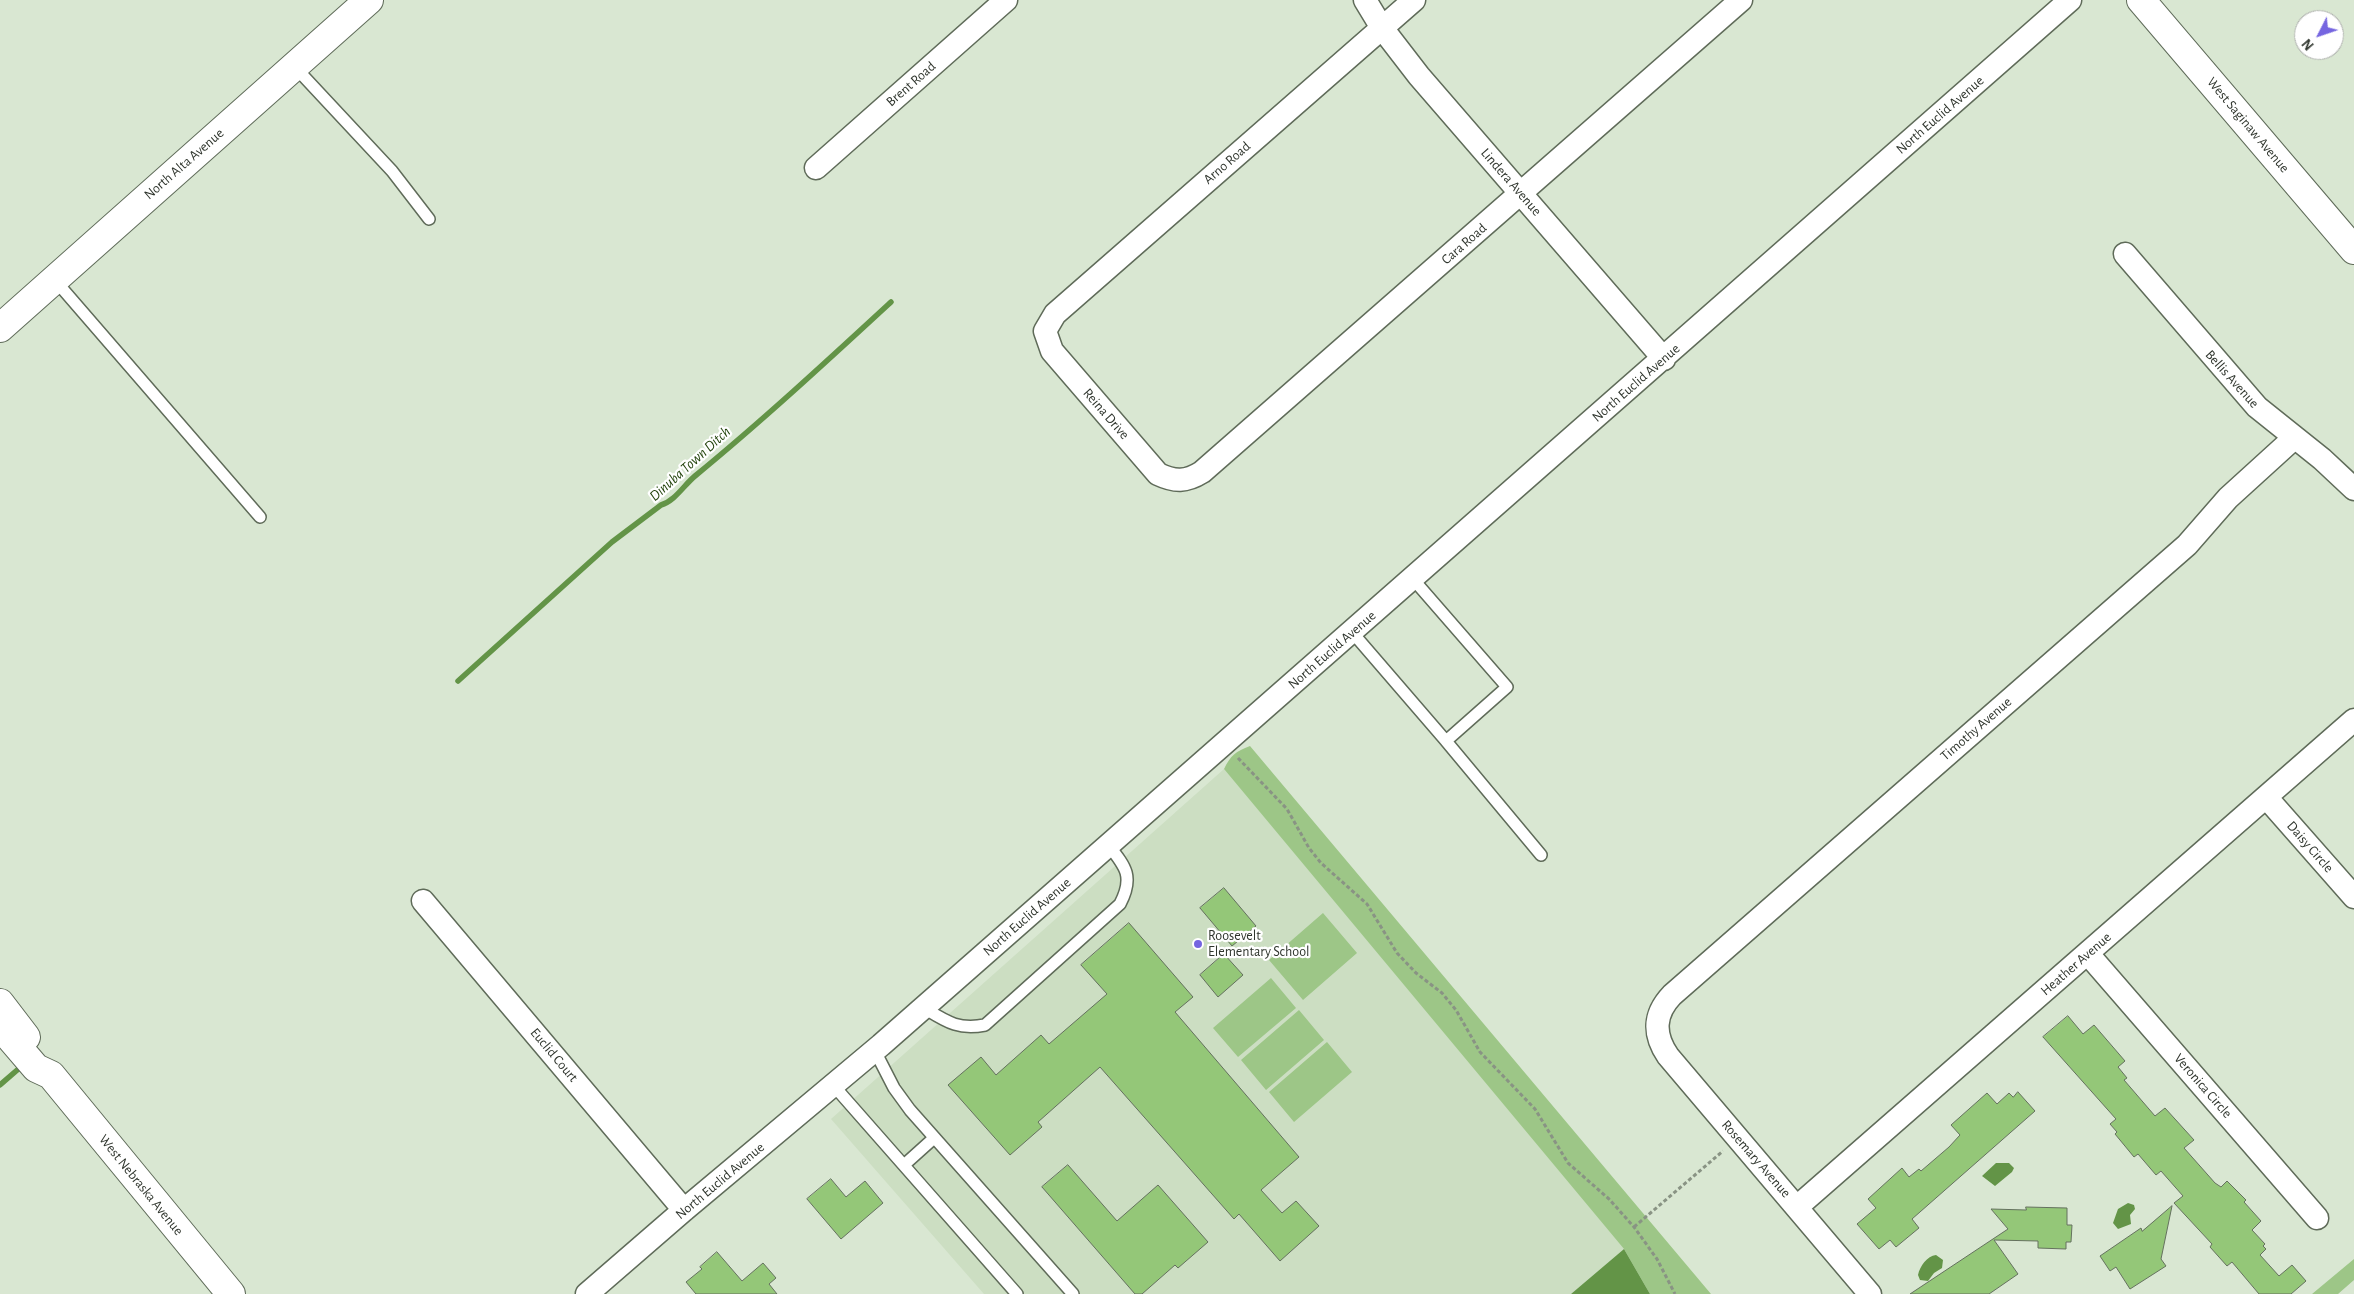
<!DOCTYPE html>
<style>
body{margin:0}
#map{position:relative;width:2354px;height:1294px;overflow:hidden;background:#d9e7d2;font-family:"Alegreya Sans",sans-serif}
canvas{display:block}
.north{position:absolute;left:2294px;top:10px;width:50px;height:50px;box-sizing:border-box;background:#fff;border:1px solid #acaeab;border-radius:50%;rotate:229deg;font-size:14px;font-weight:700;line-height:20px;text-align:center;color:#2f352d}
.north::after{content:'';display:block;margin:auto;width:18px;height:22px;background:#7565e0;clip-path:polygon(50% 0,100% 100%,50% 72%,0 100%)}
</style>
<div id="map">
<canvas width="2354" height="1294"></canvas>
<div class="north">N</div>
</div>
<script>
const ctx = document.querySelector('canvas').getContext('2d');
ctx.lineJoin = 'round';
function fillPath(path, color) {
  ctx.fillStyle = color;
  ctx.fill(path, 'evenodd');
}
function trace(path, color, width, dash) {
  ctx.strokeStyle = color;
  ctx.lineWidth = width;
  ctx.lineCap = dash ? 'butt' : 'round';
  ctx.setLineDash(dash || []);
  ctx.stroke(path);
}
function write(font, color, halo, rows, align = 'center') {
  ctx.font = font + ' "Alegreya Sans",sans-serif';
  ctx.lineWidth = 4.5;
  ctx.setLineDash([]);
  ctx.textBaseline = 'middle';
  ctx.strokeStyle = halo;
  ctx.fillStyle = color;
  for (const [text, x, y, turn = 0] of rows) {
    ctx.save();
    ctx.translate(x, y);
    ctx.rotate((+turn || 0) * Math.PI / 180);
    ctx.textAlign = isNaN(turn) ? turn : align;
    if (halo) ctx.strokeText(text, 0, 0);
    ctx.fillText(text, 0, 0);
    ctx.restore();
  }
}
fillPath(new Path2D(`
 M1224,769L1624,1249L1571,1294H984L831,1119Z`), '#ccdec2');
fillPath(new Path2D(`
 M1250,746L1711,1294H1650L1624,1249L1224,769C1230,756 1236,751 1250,746Z
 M1323,913L1357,953L1303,1000L1269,960Z
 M1271,978L1296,1008L1238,1057L1213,1028Z
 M1299,1010L1324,1040L1266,1090L1241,1060Z
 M1327,1042L1352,1072L1294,1122L1269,1092Z
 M2354,1259V1280L2338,1294H2312Z`), '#9dc687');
fillPath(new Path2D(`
 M1996,1163H2009L2014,1168L2012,1172L1995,1186L1982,1176Z
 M2128,1203L2134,1205L2135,1209L2130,1215L2131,1224L2118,1229L2113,1223L2118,1209Z
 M1624,1249L1650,1294H1571Z
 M1936,1255L1943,1260L1942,1268L1934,1273L1928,1281L1920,1280L1918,1275C1920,1266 1927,1256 1936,1255Z`), '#639447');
trace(new Path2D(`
 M458,681L612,542L661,505C675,501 684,485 695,476C762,421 827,361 891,302
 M0,1085L23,1065`), '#639447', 5.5);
const building = new Path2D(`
 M1224,888L1256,926L1232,946L1200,908Z
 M1129,923L1193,997L1175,1012L1299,1157L1261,1190L1282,1213L1296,1201L1319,1226L1280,1261L1239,1214L1234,1219L1100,1067L1038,1122L1042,1127L1010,1155L948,1085L981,1057L996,1075L1041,1035L1049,1044L1107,994L1081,965Z
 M1224,954L1243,975L1218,997L1200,975Z
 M2068,1016L2083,1034L2094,1025L2125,1061L2118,1067L2127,1078L2124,1080L2155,1116L2165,1108L2194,1140L2184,1148L2215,1183L2221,1187L2227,1181L2246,1200L2244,1202L2261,1221L2252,1230L2265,1244L2263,1246L2266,1249L2260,1255L2279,1276L2292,1265L2306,1281L2291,1294H2259L2232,1262L2227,1266L2210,1247L2212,1244L2174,1203L2183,1196L2161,1171L2156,1175L2138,1154L2134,1157L2115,1134L2117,1132L2110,1124L2116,1119L2043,1037Z
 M2018,1092L2035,1111L1912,1219L1919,1228L1896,1247L1890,1240L1879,1249L1857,1224L1876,1208L1868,1199L1902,1168L1909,1177L1919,1169L1921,1171L1949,1147L1960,1135L1951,1125L1987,1093L1997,1104L2009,1093L2013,1097Z
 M1068,1165L1117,1221L1158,1185L1208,1242L1178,1268L1175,1265L1142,1294H1135L1042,1187Z
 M831,1179L846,1197L865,1181L883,1203L841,1239L807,1199Z
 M2172,1206L2161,1259L2166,1266L2130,1289L2116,1267L2110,1271L2100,1256L2141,1228L2142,1231Z
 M2026,1207L2067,1208V1225H2072L2071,1242H2066V1249L2038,1248V1241L1994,1240L2018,1274L1989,1294H1910L2008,1229L1991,1209L2026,1210Z
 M717,1252L742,1281L763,1263L776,1278L769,1284L777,1294H696L686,1282L702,1269L700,1267Z`);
fillPath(building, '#94c778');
trace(building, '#64715e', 1);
const lane = new Path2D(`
 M294,66L392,171L429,219
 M54,279L260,517
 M1352,632L1446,741L1507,687L1413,579
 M1446,741L1541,855
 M924,1008C947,1022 958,1030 985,1025L1120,904C1134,877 1126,867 1109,846
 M875,1051L894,1088L910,1110L1073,1294
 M834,1086L1017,1294
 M904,1165L934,1138`);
const street = new Path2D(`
 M1365,0L1382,28L1419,76L1664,359
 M1414,0L1055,314L1045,331L1052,351L1158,474C1175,482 1186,482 1202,472L1741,0
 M816,168L1006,0
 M2125,254L2257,407L2322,459L2354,489
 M2266,797L2354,897
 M423,901L684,1210
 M2088,954L2317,1218
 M1797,1207L2354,720
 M587,1294L684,1210L881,1045L2070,0
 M1870,1294L1668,1056C1653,1034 1654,1014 1672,995L2187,545L2228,498L2294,438`);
const secondary = new Path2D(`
 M2141,0L2354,250
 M0,328L369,0
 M0,1003L26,1037
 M0,1026L36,1068L51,1075L231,1294`);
trace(lane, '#5f6b59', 14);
trace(street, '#5f6b59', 25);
trace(secondary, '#5f6b59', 30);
trace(new Path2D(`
 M1238,758L1287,809L1309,848L1321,863L1367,904L1397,953L1416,973L1442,993L1456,1010L1480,1052L1535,1109L1568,1163L1609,1199L1634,1227L1657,1259L1675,1294
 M1634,1227L1723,1151`), '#899384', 3, [4, 2.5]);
trace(lane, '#fff', 11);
trace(street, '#fff', 22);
trace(secondary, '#fff', 28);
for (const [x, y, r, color] of [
 [1198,944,5,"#7565e0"]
]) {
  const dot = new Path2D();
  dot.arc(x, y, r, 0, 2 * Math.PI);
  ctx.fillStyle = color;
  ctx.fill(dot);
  trace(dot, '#fff', 2);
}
write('14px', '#2f352d', '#fff', [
 ["Brent Road",911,84,-41],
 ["North Euclid Avenue",1940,115,-41],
 ["West Saginaw Avenue",2248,125,50],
 ["Arno Road",1227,163,-41],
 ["North Alta Avenue",184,164,-41],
 ["Lindera Avenue",1511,182,49],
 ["Cara Road",1464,244,-41],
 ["Bellis Avenue",2232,379,48],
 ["North Euclid Avenue",1636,383,-41],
 ["Reina Drive",1106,414,49],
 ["North Euclid Avenue",1332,650,-41],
 ["Timothy Avenue",1976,729,-41],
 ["Daisy Circle",2310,847,49],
 ["North Euclid Avenue",1027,917,-41],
 ["Heather Avenue",2076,964,-41],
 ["Euclid Court",554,1055,50],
 ["Veronica Circle",2203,1086,49],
 ["Rosemary Avenue",1756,1159,49],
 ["North Euclid Avenue",720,1181,-40],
 ["West Nebraska Avenue",141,1185,51]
]);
write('14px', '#2f352d', '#fff', [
 ["Roosevelt",1208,936],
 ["Elementary School",1208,952]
], 'left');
write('italic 15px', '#23440c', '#fff', [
 ["Dinuba Town Ditch",690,464,-42]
]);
</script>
